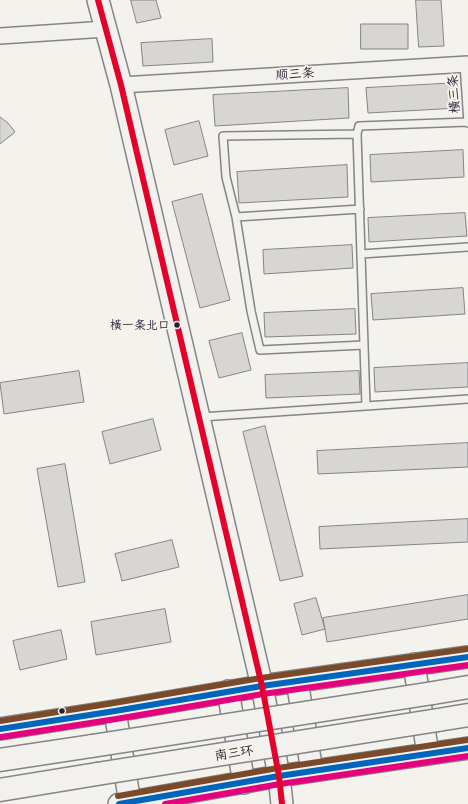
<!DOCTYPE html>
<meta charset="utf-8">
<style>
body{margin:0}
canvas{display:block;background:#f4f2ec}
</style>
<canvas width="468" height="804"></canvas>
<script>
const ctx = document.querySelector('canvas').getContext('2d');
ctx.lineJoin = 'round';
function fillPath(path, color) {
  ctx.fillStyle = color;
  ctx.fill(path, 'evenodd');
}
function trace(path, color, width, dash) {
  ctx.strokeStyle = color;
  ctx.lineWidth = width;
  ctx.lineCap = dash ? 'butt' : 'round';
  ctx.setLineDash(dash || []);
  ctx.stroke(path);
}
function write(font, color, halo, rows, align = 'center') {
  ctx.font = font + ' Mali,"LXGW WenKai TC",sans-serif';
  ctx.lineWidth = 3.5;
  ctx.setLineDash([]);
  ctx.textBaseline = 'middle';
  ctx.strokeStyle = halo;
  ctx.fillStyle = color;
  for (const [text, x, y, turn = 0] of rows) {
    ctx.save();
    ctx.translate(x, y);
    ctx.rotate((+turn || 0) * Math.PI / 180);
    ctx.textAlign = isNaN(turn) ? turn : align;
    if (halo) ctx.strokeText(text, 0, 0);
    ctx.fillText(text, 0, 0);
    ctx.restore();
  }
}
const building = new Path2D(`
 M131,0H156L161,18L137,23Z
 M416,0H441L444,46L419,47Z
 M361,24H408V49H361Z
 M212,39L213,62L143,66L141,43Z
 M458,83L459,108L368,113L366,88Z
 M348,88L349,118L215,126L213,95Z
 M0,117L8,123L15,132L0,144Z
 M199,121L208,156L174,165L165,130Z
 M463,150L464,177L371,182L370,155Z
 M347,165L348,197L239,203L237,172Z
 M202,194L230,300L200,308L172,202Z
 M465,213L467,236L369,242L368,218Z
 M352,245L353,268L264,274L263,250Z
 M463,288L465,314L373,320L371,294Z
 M355,309L356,334L265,337L264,313Z
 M242,333L251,370L219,378L209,341Z
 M468,363V387L375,392L374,368Z
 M79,371L84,402L4,414L0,383Z
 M359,371L360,394L266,398L265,375Z
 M153,419L161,450L110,464L102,432Z
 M265,426L303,576L280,581L243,432Z
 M468,443V467L318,474L317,451Z
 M65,464L85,582L58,587L37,469Z
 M468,519V542L320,549L319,527Z
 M172,540L179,567L122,581L115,554Z
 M468,595V619L327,642L323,618Z
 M316,598L325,629L302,635L294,604Z
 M165,609L171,642L96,655L91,622Z
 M61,630L67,659L20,670L13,641Z`);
fillPath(building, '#d7d6d3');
trace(building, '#858486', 1);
const lane = new Path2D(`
 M464,64L468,123
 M468,122L359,126L357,134L366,406L468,399
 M357,134L223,136L226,177L236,217L251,311L260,350L364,345
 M236,217L360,209
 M361,254L468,247
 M201,417L366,406`);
const street = new Path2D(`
 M0,36L106,29
 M121,85L468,64`);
const secondary = new Path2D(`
 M98,0L121,85L262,686L279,776L282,804
 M414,664L428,754
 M297,681L312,771
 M228,691L244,783
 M115,711L130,803
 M0,729L115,711L262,686L468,657
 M119,804L279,776L468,748`);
const highway = new Path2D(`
 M433,693L468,687
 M438,720L468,715
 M0,760L92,746
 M0,790L97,774`);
trace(lane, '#858486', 10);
trace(street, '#858486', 18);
trace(secondary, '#858486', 24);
trace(highway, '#858486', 25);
trace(lane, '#f2f1ed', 7);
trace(street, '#f2f1ed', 15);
trace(secondary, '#f2f1ed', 21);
trace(highway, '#f2f1ed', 22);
const highwayBridge = new Path2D(`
 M92,746L433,693
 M97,774L438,720`);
trace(highwayBridge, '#858486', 25, []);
trace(highwayBridge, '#f2f1ed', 22);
trace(new Path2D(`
 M0,729L115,711L262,686L468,657
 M119,804L279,776L468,748`), '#0065bd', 6);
trace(new Path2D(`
 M1,737L116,719L263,694L468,665
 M165,804L280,784L468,756`), '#e5007d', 6);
trace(new Path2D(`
 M0,721L114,703L261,678L467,649
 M118,796L278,768L467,740`), '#7a4b2a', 6);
trace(new Path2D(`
 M98,0L121,85L262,686L279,776L282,804`), '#e4002b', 6);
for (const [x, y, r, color] of [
 [177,325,3.5,"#22223b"],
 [62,711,3.5,"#22223b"]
]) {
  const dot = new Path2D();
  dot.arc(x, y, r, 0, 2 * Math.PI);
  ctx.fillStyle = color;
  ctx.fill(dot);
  trace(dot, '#f7f3e8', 1.5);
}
write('12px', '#22223b', '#f7f3e8', [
 ["横一条北口",170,325]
], 'right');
write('13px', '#22223b', '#f7f3e8', [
 ["顺三条",295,74,-4],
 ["横三条",454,94,-94],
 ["南三环",234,753,-9]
]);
</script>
